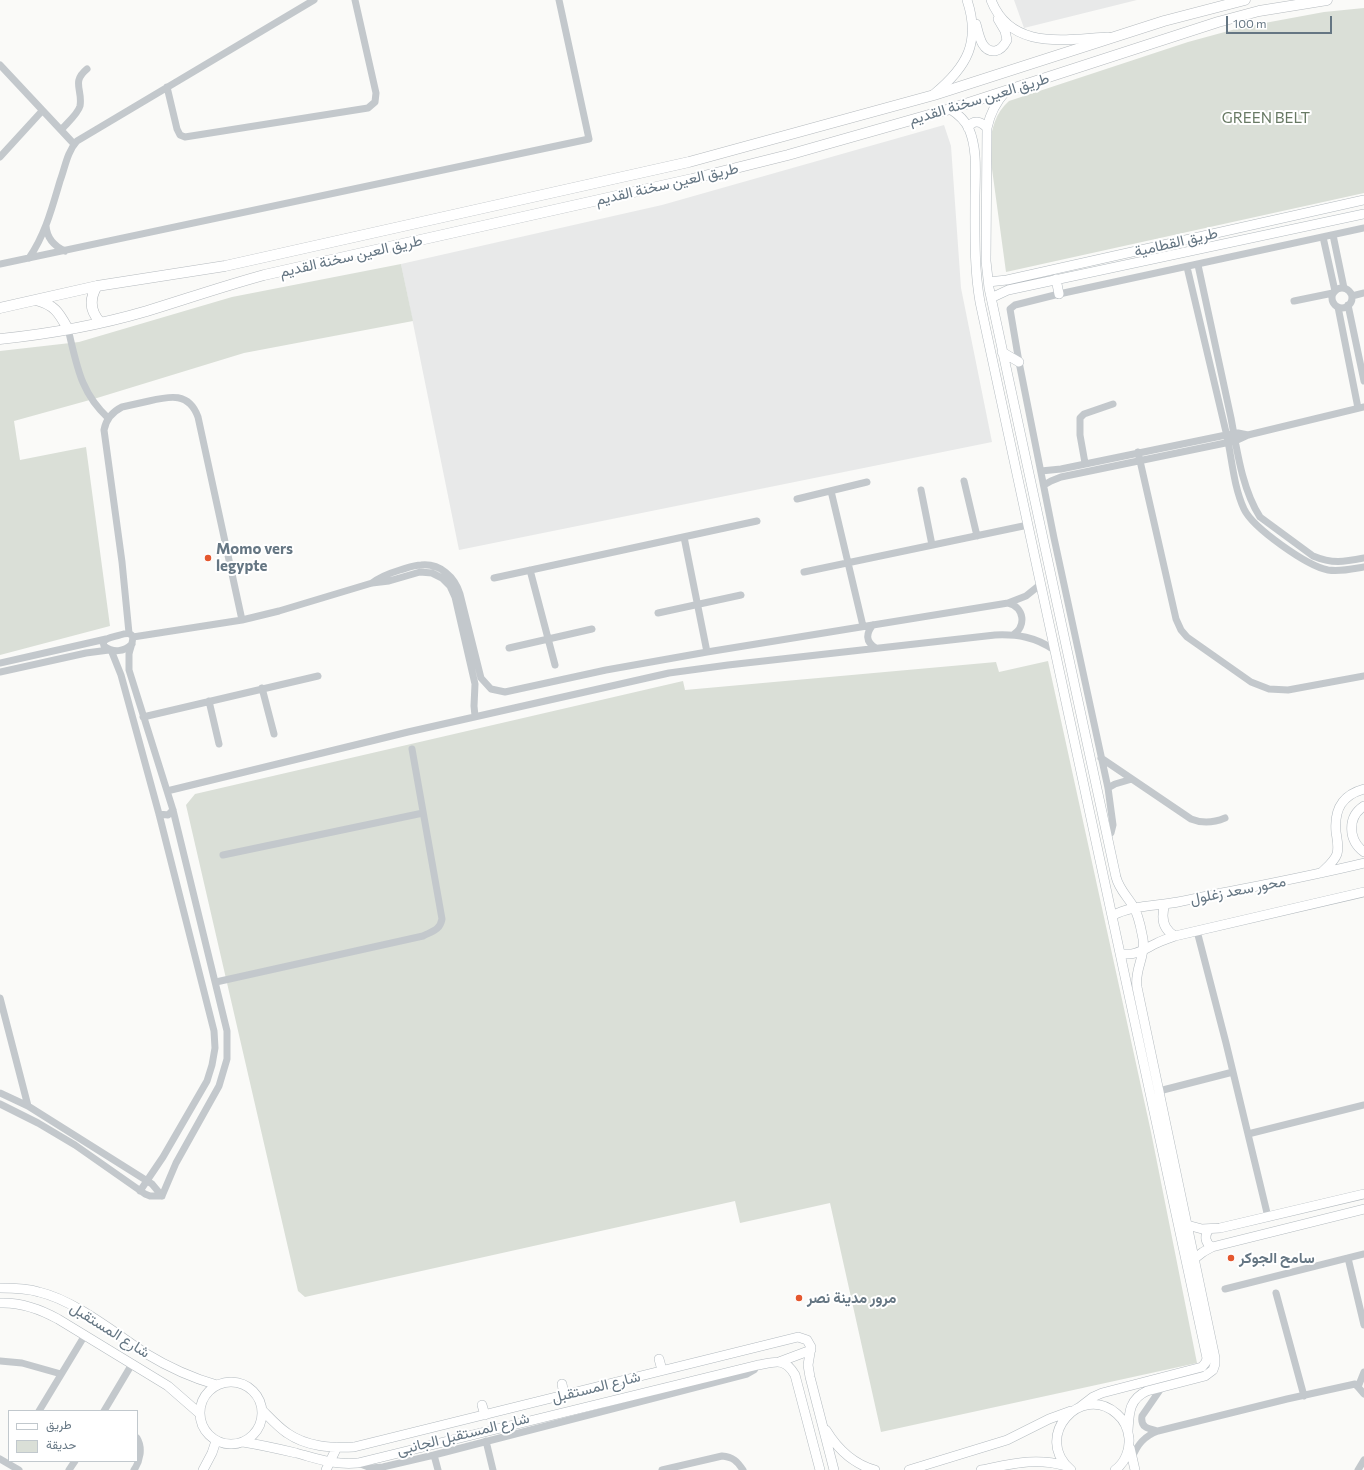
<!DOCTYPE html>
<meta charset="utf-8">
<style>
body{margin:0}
#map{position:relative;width:1364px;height:1470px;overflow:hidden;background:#fafaf8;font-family:Commissioner,Vazirmatn,sans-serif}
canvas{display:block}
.legend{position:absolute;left:8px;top:1410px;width:130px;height:52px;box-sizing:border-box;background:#fff;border:1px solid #c1c8cd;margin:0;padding:5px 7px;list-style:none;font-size:12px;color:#657683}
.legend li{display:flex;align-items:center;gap:8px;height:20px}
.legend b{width:20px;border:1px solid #c1c8cd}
.scale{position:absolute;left:1226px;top:16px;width:106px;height:18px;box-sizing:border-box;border:2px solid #657683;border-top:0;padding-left:5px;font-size:12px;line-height:14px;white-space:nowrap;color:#657683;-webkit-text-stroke:3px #fff;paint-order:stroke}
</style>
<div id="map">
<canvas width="1364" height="1470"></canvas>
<ul class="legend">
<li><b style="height:5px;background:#fff"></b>طريق</li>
<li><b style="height:11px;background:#dadfd7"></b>حديقة</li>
</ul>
<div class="scale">100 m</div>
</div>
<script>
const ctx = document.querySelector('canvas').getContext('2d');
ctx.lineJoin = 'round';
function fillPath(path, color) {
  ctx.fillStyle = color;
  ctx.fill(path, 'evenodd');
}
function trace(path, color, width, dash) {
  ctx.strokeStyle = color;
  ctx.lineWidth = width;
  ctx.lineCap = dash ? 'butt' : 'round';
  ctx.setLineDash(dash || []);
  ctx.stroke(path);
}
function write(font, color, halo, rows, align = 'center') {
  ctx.font = font + ' Commissioner,Vazirmatn,sans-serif';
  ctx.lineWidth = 4;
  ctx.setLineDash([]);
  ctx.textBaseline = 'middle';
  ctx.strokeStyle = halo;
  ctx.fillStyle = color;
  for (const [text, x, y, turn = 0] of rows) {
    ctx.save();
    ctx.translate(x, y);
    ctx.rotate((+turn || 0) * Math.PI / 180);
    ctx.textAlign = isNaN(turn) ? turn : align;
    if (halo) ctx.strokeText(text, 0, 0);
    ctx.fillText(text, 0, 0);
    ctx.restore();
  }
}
fillPath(new Path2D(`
 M1014,0H1137L1024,28Z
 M944,125L951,146L961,288L992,442L459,550L401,264L662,205Z`), '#e8e9e9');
fillPath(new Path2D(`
 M1364,8V193L1006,272L989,147C992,129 995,113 1009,101L1188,42L1243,27L1324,12Z
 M401,264L413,321L244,353L97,398L14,421L20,460L86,447L110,626L0,655V351L79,342L232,297Z
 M1048,661L1151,1132L1197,1363L881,1432L830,1203L740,1223L735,1201L305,1297L298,1291L186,805L195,794L683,681L685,690L996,662L999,672Z`), '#dadfd7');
const secondary = new Path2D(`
 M991,0C1011,51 1065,39 1108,37
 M976,24C979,34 981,52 995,51C1001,50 1004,46 1007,40L1005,31L998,19
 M1006,91C996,102 990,113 987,128L986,261L989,288L1116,877C1119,889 1127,896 1133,906C1139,915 1141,929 1143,939C1146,956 1134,970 1137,987L1215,1358V1364L1213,1370L1205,1376L1147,1391C1129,1399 1129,1413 1128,1431
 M934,94C967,67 981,42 967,0
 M950,109C958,114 965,120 969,129C978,150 975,176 975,198C975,233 974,268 980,302L1207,1358L1206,1362L1202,1367L1102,1393L1093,1397L1080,1407
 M968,128C973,119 981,121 987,128
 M1056,279L1059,294
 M988,282L1007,280L1364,200
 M991,298L1008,290L1364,214
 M1002,352L1019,362
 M1364,806C1347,817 1348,840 1364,852
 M1321,873C1327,867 1334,862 1337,854C1339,846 1337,839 1336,832C1334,809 1342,795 1364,789
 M1165,904C1161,917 1162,929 1175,936
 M1112,916C1131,905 1156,906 1178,902C1240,889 1302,878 1364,863
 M1120,953C1135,957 1144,949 1157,943C1163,940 1169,938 1175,936L1364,892
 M1187,1225L1202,1229L1220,1228L1364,1194
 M1209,1229C1204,1236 1205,1243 1212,1247
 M1194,1259L1203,1252L1212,1247L1364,1209
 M0,1288C13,1288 26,1288 39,1292C74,1300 115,1333 145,1353C168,1367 192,1378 217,1385
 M0,1303C22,1302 40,1309 58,1319L168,1386L199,1413
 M659,1359L662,1370
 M779,1362L811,1350
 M200 1413a31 31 0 1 1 62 0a31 31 0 1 1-62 0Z
 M562,1384L564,1394
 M482,1405L485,1415
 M262,1410C270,1418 278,1427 287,1433C307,1447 331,1448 354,1447L798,1337L807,1340L811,1347L808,1365L810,1377L834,1470
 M826,1430C837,1448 853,1464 875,1470
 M243,1442C261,1445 279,1449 296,1453C319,1459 333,1465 358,1463L758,1365C775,1362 785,1357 795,1375L820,1470
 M1130,1448L1135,1470
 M203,1470L212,1453L216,1441
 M326,1470L337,1447
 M909,1470L1007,1440L1049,1419L1071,1411
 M981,1470C1011,1464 1036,1457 1066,1466
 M1071,1470C1032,1437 1081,1382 1117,1414C1124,1420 1128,1428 1129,1438C1130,1450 1125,1463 1115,1470`);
const primary = new Path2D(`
 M97,286C89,299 90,311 100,322
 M36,300C55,305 59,313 68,329
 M0,308L97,286L225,266L689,162L934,95L1164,21L1245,0
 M0,339C49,334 99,325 147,311C186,299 224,286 264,275L692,179L788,155L950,109L1218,22L1259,11L1327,0`);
trace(secondary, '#b3babf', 10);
trace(primary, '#b5babe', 11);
trace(new Path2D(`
 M0,65L74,144
 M167,87L177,129L180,135L185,137L368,108L375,102L376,93L355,0
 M61,130C66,124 78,114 80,106C83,90 71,82 87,69
 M0,157L42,111
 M46,226C47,239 54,246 65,251
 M1333,235L1344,288
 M1323,237L1335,291
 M29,258C45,235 52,208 60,181C65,168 67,152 77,141L314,0
 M0,264L589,139L559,0
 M1198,265C1209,316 1220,367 1231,418C1237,450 1242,489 1260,517L1313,556C1332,564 1344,562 1364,558
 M1187,267C1200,322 1213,377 1226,432C1232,457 1233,485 1244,509C1253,528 1307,566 1328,570C1340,572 1352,569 1364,567
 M1332 298a10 10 0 1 1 20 0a10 10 0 1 1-20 0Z
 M1352,296L1364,293
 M1294,301L1333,293
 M1348,305L1364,381
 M1338,307L1358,408
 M68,329C77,365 80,392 108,418
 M1138,452L1176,619L1181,630L1187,637L1251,682L1269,689L1288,690L1364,676
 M1085,463L1080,435V418L1084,414L1113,404
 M1041,471L1061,469L1226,435L1238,433L1248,435
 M964,481L977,536
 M1044,485L1051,481L1061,477L1235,441L1248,435L1364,407
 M921,490L932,545
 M831,491L863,626
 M797,499L867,482
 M684,537L707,652
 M530,570L555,665
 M804,572L1028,525
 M494,578L757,521
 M372,583C381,576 390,573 400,570C407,568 414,565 421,565C440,563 455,577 460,594L481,678L491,689L505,692L606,670L707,652L1008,603L1026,596L1041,584
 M1008,603C1024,607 1027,626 1013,635
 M658,613L741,595
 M873,625C866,633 865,642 876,648
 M129,633L122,562L104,430C106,419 112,412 122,407C131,405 140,403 149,401C170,396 189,392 198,417L242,620
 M133,637L242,620L279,611L372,583L389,581L420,572L432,573L442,578L450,586L455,597L475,684L474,706L475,716
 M132,644C124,652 113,653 104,646L103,642C107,637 114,637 120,635C140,629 131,644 129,654C129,659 129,665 129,670L173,810L227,1031V1059L219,1086L176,1163L162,1196
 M509,648L592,629
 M111,650L121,675L159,814L214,1031L215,1048L212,1065L207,1081L163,1157L140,1191
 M0,663L106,639
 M0,672L86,653L109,650
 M262,688L274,734
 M209,701L219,744
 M143,717L318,676
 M1101,758L1191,819C1203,824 1213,823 1225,818
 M1108,788L1115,784L1132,779
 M167,791L408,732L669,673L728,665L995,635C1017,634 1036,637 1054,650
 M159,814L168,815L173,810
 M1107,836L1111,833L1113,825L1108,788L1054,538L1019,362L1010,309L1015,305L1059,294L1364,228
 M223,855L423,813
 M1197,931L1226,1043L1268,1217
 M216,982L423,936C433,931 440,930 442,919L412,749
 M0,998L28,1106
 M1159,1091L1233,1072
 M0,1093L28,1106L152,1184L162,1196
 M0,1104L38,1123L75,1145L145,1194L150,1196H162
 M1248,1134L1364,1105
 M1348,1258L1364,1325
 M1225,1289L1364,1254
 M1276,1293L1304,1396
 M0,1361L22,1363L61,1374
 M1364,1372L1358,1387L1364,1394
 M39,1411L85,1335
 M104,1411L132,1364
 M1158,1431C1149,1429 1140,1428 1142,1416L1162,1387
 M486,1441L493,1470
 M434,1455L438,1470
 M1132,1458C1137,1445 1144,1436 1158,1431L1287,1399L1355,1384L1358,1387
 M0,1459L19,1470
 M358,1463L371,1468L383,1467L434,1455L747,1374L754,1370L758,1365
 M69,1470L75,1461
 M134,1470C140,1461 143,1448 137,1438
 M662,1470L722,1456C733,1457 737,1461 743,1470
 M1358,1470L1364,1460`), '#c3c8cc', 7);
trace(secondary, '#fff', 9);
trace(primary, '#fff', 10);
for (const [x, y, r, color] of [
 [208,558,4,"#e4572e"],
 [1231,1258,4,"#e4572e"],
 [799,1298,4,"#e4572e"]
]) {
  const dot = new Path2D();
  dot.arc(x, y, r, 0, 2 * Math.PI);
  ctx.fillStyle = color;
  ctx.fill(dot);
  trace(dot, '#fff', 1.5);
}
write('15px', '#657683', '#fff', [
 ["طريق العين سخنة القديم",979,99,-17],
 ["طريق العين سخنة القديم",667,184,-13],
 ["طريق القطامية",1176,242,-13],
 ["طريق العين سخنة القديم",351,256,-13],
 ["محور سعد زغلول",1238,890,-11],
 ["شارع المستقبل",110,1330,32],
 ["شارع المستقبل",596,1387,-14],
 ["شارع المستقبل الجانبى",463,1434,-14]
]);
write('15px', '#687a64', '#fff', [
 ["GREEN BELT",1266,118]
]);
write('bold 15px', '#657683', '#fff', [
 ["Momo vers",216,549],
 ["legypte",216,566],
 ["سامح الجوكر",1239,1258],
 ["مرور مدينة نصر",807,1298]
], 'left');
</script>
